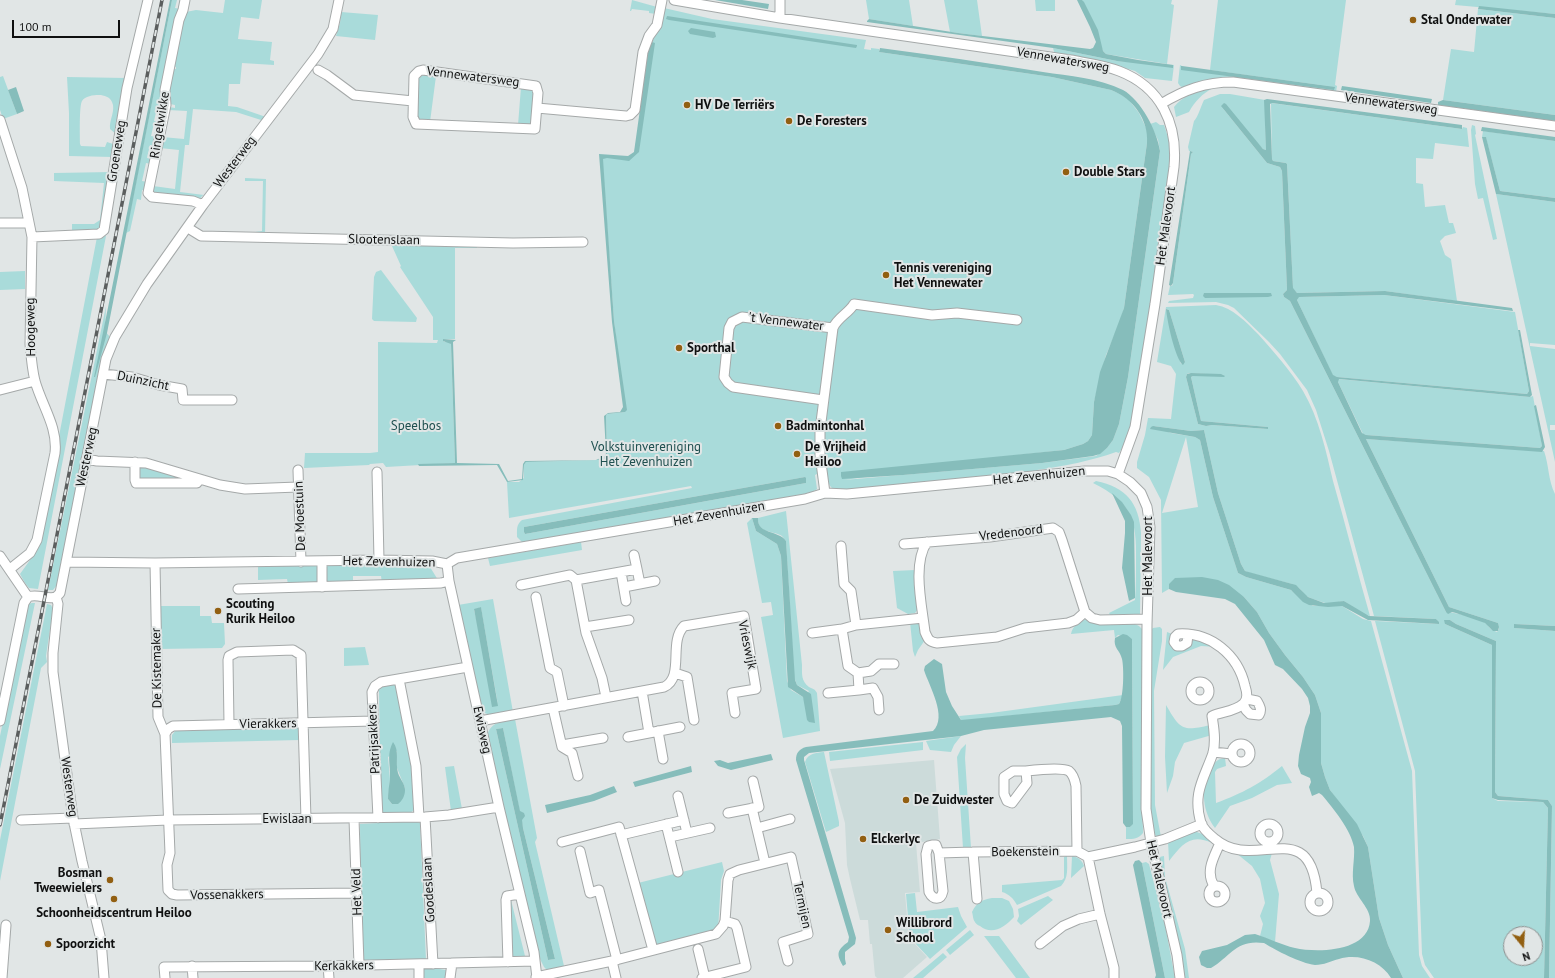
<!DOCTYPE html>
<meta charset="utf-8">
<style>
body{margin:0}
#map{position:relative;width:1555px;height:978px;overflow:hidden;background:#e1e6e6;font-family:"PT Sans",sans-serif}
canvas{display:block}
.north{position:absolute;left:1503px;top:926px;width:40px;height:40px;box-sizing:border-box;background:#e1e6e6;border:1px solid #8d9090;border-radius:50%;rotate:162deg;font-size:11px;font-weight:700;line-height:16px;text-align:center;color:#0f1010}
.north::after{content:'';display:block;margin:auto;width:14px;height:18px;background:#925f11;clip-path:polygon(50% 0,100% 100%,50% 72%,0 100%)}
.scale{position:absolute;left:12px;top:20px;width:108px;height:18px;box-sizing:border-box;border:2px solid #0f1010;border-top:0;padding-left:5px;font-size:12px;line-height:14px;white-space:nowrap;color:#0f1010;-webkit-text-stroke:3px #e1e6e6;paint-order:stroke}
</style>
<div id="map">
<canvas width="1555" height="978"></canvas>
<div class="north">N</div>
<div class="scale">100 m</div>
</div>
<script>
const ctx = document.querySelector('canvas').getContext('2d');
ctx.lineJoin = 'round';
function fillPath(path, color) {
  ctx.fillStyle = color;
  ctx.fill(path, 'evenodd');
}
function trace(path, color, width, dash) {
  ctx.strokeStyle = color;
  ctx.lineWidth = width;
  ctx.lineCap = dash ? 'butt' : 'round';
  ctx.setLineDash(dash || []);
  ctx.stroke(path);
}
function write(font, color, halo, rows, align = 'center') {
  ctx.font = font + ' "PT Sans",sans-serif';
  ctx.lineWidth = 4;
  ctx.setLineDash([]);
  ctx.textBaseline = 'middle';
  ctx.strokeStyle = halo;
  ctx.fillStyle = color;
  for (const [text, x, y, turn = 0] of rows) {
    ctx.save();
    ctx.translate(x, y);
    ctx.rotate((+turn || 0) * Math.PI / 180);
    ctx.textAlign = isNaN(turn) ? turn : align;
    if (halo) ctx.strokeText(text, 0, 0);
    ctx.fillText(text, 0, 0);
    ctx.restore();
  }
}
fillPath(new Path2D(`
 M934,760L940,839L916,843L920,892L905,893L909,940L912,944L914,943L927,957L903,978H877L875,976L872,944H870L868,920H860L850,879L847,865L845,823L830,769Z`), '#ccdbda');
fillPath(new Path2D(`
 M172,0H177L175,8L181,9L162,109L157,108L154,121L159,122V124L154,123L151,136L157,137L155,146L150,145L147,158L152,159L151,164L146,163L142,181L148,182L146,191L142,190L141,200L137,199L130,231L126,233Z
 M225,0H262L259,19L241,17L238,39L272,42L270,60L274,61V65L242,63L240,84H229L228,106L237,107L266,117L257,127L261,120L236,112L193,109L189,145H185L180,192L204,195L202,196L200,199L157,195L152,190L153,186L175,189L179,150L160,148L162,137L184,139L187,111L168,110L169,107L175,108V105L170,104L168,91L172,69H176V67L173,66L181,21L186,12L196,10L223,13Z
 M632,0L657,7L656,14L649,13V11L632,9L631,11H630Z
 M866,0H909L913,26L869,19Z
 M944,0H977L982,36L950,32Z
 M1035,0H1055V11H1036Z
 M1082,0H1172L1171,4L1174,5L1167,64L1106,54L1103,51Z
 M1218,0H1346L1335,85L1337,86L1336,92L1263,83L1184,88L1180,86L1178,83L1180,65L1182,66L1181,69L1335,87L1210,70Z
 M1456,0H1555V14L1455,5Z
 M664,8L712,19L866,40L864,49L871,50V48L879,49V52L1052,77L1111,90L1118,93L1129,100L1139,113L1148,132L1147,143L1124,308L1120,322L1106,355L1094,402L1092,435L1088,441L1083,444L1064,450L1000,457L844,480L1042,463L1096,456L1107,448L1113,440L1119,424L1128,377L1160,151L1158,140L1150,124L1156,122L1160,125H1164L1169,140L1171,159L1136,410L1126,442L1119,453L1116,452C1091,461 1064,466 1037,470L1036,472L839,491C828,489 828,481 827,473L819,474L820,485H819L817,474L815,475L817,489L811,493L524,544L517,537C517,529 516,525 522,520L692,488L691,486L509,518L507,482H519L524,478V465L526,462L598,460L607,457L606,416L607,414L625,412L614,321L602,156L626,158L634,154L653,40L662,21ZM805,477L806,483L525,534L524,532V527Z
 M1478,9L1555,18V115L1443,100L1451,49L1474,52Z
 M341,12L378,15L375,40L336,36L340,23Z
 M1053,48L1117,61L1174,65L1172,81L1145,78L1135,71L1111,64L1055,55Z
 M424,75L436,76L430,122L421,121L418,119L417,78Z
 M3,76L17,114L3,119L0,110V77Z
 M67,77L126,78L117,135L110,129C109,120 116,110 112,102C110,97 104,95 99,95C93,95 85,96 82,101C79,106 80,137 80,144L81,146L105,147L107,142L116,145L113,157L69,156V113Z
 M521,87L530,88L535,94L532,123L529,126L518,125Z
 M1208,88H1213C1202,94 1195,101 1189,112L1176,117L1174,107C1182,96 1196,92 1208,88Z
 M1220,94H1230L1265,100L1266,150L1263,149L1221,106L1267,163L1280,167L1282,171L1287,290L1283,294L1284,297L1290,301L1446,612C1453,612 1478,618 1484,622C1490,626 1488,629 1497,632L1499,629L1498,623L1449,607L1366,439L1544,451C1549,465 1548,480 1555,494V626L1514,624V628L1555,631V978H1549L1552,806L1548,800L1498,796L1495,792L1496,641L1456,624L1450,620L1445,624L1492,645V798L1498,801L1543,802L1548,808L1544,978H1434L1425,965L1422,954L1415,771L1375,621L1438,624H1439L1436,619L1374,616L1329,451L1316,410L1307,390L1280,354L1269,342L1234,308L1228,305L1216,302L1168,303L1169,301L1193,298L1194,295L1193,294L1168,295L1170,286H1172L1173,283L1191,154L1193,152L1189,151L1188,147L1194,121C1198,117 1201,106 1204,100ZM1511,934H1535V958H1511Z
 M1271,103L1462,129L1463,127L1467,128L1469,147L1435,143L1433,159L1416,158V183L1423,184L1425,207L1445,205L1449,223H1453L1456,233L1445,236L1440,241L1445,255L1451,259L1457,301L1385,291L1297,293L1293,289L1287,164L1286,163L1273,161L1272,159Z
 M1472,125L1475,126L1476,134L1475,135L1497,239L1493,240L1483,198L1478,199L1475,184L1471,130Z
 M1483,131L1555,141V198L1500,191L1486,138L1482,137Z
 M112,172L104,224L97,233H72V224H94L100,220L104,183L54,181V173Z
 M245,178L266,179L265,235L255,232L262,231L263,181H245Z
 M1496,194L1555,202V345L1530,343V346L1555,349V425H1550V430H1555V462Z
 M106,236L38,589L29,588L25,583L20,574L30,560L39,541L97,237Z
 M393,242L476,244L477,248H455V339H443L444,342H449L451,344L455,463L386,467L383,463L370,464L369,465L304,468L305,453H370L378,452V342L437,343L438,340H433V317L400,267L401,266L392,246Z
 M381,270L417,318L416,322L374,321L372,319L374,277L376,272Z
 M25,271V289L0,290V272Z
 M1384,295L1515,312L1529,391L1527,394L1337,377L1333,376L1297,300L1298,297Z
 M1216,305C1233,308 1246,322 1258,334C1274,352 1291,371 1303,391C1319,418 1326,451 1333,481C1346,526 1357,571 1370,616L1365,615L1344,601L1328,604L1313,599L1306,596L1299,588L1292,584L1250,573L1245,571L1241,564L1218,493L1204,430L1191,431L1153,426L1171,433L1195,437L1200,440L1213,497L1238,573L1246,577L1291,590L1300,598L1313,606H1342L1363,619L1371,621L1412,771L1419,955L1422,966L1430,978H1403L1388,945L1379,918L1368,847L1363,836L1330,790L1325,777L1321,763V713L1315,695L1303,677L1285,655L1269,633L1257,612L1244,597L1169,584V589L1162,593L1161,500L1149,477L1137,468V462L1145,435L1148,418L1171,419L1176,374L1171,366L1157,362L1166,307ZM1166,309L1169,310L1185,362L1181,364L1172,336ZM1189,373L1224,375L1193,376L1191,377L1201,421L1268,427V429L1212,425L1206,426L1198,424L1186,377L1187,374ZM1186,437L1198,507L1162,513Z
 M106,306L105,331L110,337L105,351L57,585L53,590H48Z
 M1338,379L1530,397L1533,396L1542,446L1540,448L1366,435L1363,434L1338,382Z
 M137,465L193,481H139Z
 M1096,481C1126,487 1139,503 1141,533L1140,614L1110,615L1109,613L1135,600C1136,587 1136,573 1136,560C1137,519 1131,502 1093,483Z
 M786,511L802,665C802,674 801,681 809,687C813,689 815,689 817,693L820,731L783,738L761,617L773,615L771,602L762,603L747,523L752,518L756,531L777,544L781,556L787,681L791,690L803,697V699L809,691L797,685L794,677L786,541C785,540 782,536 782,536C773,530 757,534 758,518Z
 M581,542L582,550L490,566L488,558Z
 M319,564L320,584H288L287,579L258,580V565Z
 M323,564H415L416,567H430L438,580L382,583L381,576H353V583L324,584Z
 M915,570L918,609L915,613L908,614L897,608L893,571Z
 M493,599L513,712L490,715L482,712L458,605ZM481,607V608L498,705L474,610Z
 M32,603H35L0,769V736L26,611L28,604Z
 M47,604L51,605L53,609L46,656L47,662L41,668L0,881V840Z
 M158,606H200V616H211L212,623H224L225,644L222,648L159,649Z
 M1087,619C1103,629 1117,622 1135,624L1139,626L1143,630L1142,789L1143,833C1138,839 1134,839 1126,839V827H1130L1133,823L1132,639L1118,635L1115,638L1114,630L1071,634C1072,626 1080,621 1087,619Z
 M910,622H920L925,640L918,650L915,657L913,651Z
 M1160,627L1162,629V641L1154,691L1155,805L1161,837L1156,836L1154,833L1150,807L1152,629L1153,628Z
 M1167,632L1172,634L1184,647L1194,639L1217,647L1201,646L1173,657L1163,670Z
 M365,647L369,665L344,666V648Z
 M395,683L412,766L414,810L410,813L381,814L379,690L382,686ZM397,751V768L405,788L392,804L388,799L390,779L388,757Z
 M1123,695L1119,704L1115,705L968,720H961L959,716L991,713Z
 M1166,705C1180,729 1182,732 1210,725L1212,735L1184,743L1175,762L1173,776L1167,793L1165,757Z
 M515,719L537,838L535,842L564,966L547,970L544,967L540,959L487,736C491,721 502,722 515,719ZM503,728L523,828L555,959L548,960L496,729Z
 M299,728L300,740L172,743V735L176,730Z
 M961,736L954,745L951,752L930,750L926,741Z
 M923,742V750L830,761L829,752Z
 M966,744L965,758L971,848H963L957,757L961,749Z
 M824,752L839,822V826L826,832L805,762C808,753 816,753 824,752Z
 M1225,758L1226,766L1217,769L1215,772L1216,803C1243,793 1260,784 1282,766L1292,783L1277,785L1252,798L1230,806L1215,828C1203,812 1200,790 1210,771C1214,763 1216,759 1225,758Z
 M454,766L462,809L451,811L445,767Z
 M415,821L420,823L426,960L363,962L361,960L360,824Z
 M1194,831L1205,835L1212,843C1190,833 1182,845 1169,861L1168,841Z
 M1236,853L1252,855L1272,853L1270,860L1279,894L1275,942L1260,936L1263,924L1260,916L1265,903L1260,879L1252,866Z
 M1067,856C1067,867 1069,878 1061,886L1017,905C1013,898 1009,894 1002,892V885L1062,880L1064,878V857Z
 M1072,856C1078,857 1082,860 1084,866L1071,878Z
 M1164,856L1165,877L1185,949L1189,978H1184L1159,857Z
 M722,862L724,871L721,880L718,931L655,946L638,883Z
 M1146,862L1149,864L1165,925L1175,978H1165L1142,863Z
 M915,893L917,912L958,907L961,916L967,927L930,959L914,942L912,944L910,940L906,894Z
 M1048,896L1053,900L1021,925L1017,921L1019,916L1018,909Z
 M992,898H1002L1009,901L1013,909L1014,917C1005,927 992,936 980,926C979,926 975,923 975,922C973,920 973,915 972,912C977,902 981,900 992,898Z
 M509,900H511L525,956L523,959H512Z
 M970,930L974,935L950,955L946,950Z
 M984,936H999L1030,978H1016Z
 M943,953L947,957L923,978H913Z
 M433,968L446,970L445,978H422V969Z`), '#a9dbda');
fillPath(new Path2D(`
 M170,0H172L107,333L95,377H94Z
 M715,0H742L769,4L768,9Z
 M1077,0H1082L1084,2L1098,30L1103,51L1106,54L1138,60L1173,65V68L1117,61L1053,48L867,22V21L869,19L958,33L1090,49L1093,48L1096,42L1090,27Z
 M1479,6L1555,14V18L1478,9Z
 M667,16L857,45V46L856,48L849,47L669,20L666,19Z
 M691,28L715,32L716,37L713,38L690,34L688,31Z
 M652,42L655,43L639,152L629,161L607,158L603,159L614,321L627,410L625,412L607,414L606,416L607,457L604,459L598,460L526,462L524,465L523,480L507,482L497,465L419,466L418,464L455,463L451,344L443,341V339L456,340L453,342L457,463L499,464L508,481L522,479L523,464L525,461L596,460L605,456L606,453L604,416L608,413L620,412L623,407L612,322L599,154L628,156L634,152L648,52Z
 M880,48C934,55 988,63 1043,72C1069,76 1099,78 1123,90C1141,100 1157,131 1160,151L1128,377L1119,424L1113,440L1107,448L1100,454L1093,456L1042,463L903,475L842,479L841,476V472L1064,450L1083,444L1088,441L1092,435L1094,402L1100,372L1124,308L1147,143C1149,120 1133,98 1111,90L1052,77L879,52Z
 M1181,66H1182L1335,87L1334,90L1181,70Z
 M1342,86L1432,99L1431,103L1341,90Z
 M16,87L24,111L17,114L8,90Z
 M1267,99L1462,125V129L1272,103L1270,104L1272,159L1273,161L1286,163L1287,164L1293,288L1297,293L1385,291L1512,308L1513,311L1384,295L1299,297L1297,300L1333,375L1337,377L1527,394L1529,391L1518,330H1520L1532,395L1530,397L1339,379L1338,382L1362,433L1366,435L1540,448L1542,446L1534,406L1536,405L1545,447L1542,452L1366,439L1449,607L1498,623L1499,627L1498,631H1493L1485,623L1456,613L1452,612L1448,614L1446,612L1290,301L1284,297L1283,294L1287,290L1282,171L1280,167L1267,163L1221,106L1224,103L1226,104L1263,149L1266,150L1264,100Z
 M1443,100L1555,115V121L1438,105V102Z
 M1482,127L1555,137V141L1481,131Z
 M1482,137H1486L1500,191L1555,198V202L1496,194Z
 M1190,151L1193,152L1191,154L1173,283L1171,286L1169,285Z
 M1204,293H1271L1272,296L1268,297L1205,298L1203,296Z
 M1166,309L1169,310L1185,362L1183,365C1175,359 1167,320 1166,309Z
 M1191,373L1221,374L1225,376L1224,377L1193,376L1191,377L1201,421L1268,427V429L1212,425L1206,426L1198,424L1186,377L1187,374Z
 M1153,426L1191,431L1204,430L1218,493L1241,564L1245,571L1296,585L1308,597L1324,603L1344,601L1369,616L1436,619L1439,622V624L1368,620L1342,606L1328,607L1309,605L1303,602L1291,590L1246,577L1238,573L1237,570L1213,497L1200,440L1195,437L1150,429L1151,427Z
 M805,477L806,478V483L525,534L524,532V527Z
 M1112,493L1122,502L1131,515L1134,522L1135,592V598L1129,601L1122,568L1125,533V521Z
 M752,518H758C757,535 779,530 786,541L795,680L797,685L811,694L815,723L809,722L807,720L803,697L788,687L781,556L777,544L756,531Z
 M1202,577L1218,580L1229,585L1244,597L1257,612L1269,633L1285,655L1303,677L1315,695L1321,713V763L1325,777L1330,790L1357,824L1368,847L1379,918L1388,945L1403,978H1391C1381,961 1358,953 1339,959C1331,961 1324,965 1315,965C1300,963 1277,951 1264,943C1236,939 1231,956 1211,968H1207L1201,965L1199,957L1202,951L1227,945L1245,935L1255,934C1269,938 1281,945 1295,948C1317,953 1368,952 1370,921C1371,908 1356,898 1354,886C1351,873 1355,860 1354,847C1351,830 1333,808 1322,795L1319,793L1312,796L1309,787L1311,782L1310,778L1301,774L1298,766L1299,755L1305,727L1310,713V706L1308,698L1302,689L1283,669L1275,665L1264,640L1235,604L1225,599L1176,592L1169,589V584L1175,578Z
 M481,607L498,706L492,707L474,609Z
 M1444,620H1450L1456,624L1496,641L1495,792L1498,796L1548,800L1552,806L1549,978H1544L1548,808L1543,802L1498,800L1492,798V645L1445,624Z
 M1514,624L1555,626V631L1514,628Z
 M1123,634L1127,635L1132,639V644L1133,824L1130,827H1126L1123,823L1122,726L1120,721L1111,717L984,730L961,736L809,753L804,757V760L856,938L855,944L845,952V959L846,964L843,966C836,954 837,950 848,942L849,937L796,760C796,753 799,749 806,747L933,731C948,717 929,686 924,670L925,666L934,659L942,664L946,692L952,706L961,720L1115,705L1119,704C1124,697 1124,667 1122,659C1120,650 1113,648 1115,638Z
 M503,728L520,811L524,813L525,816L522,820L523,828L555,959L548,960L496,729Z
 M393,742C400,751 395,762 398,773C400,779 405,784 405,790C405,796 402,801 398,804H392L388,799C388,792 389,786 390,779C391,764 386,756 393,742Z
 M771,754L773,760L731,770L718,766L714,761L720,760L728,763Z
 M691,766L692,772L635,787L633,782Z
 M614,786L617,792L594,801L547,813L545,805L590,795Z
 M1139,860L1142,863L1165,978H1155L1156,975L1133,865L1135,861Z`), '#86bdbb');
const minor = new Path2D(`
 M185,0L183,10L179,20L165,90L166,105L148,193L152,197L193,201L203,205
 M674,0L780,18L1071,60C1087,63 1104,65 1119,71C1161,87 1178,124 1174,167L1155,304L1135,427L1118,474
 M780,18V0
 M318,70L327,75L354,95L413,101
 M423,70L536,86L538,93L535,129L416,124L413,117L414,76L419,71Z
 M1161,104C1184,90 1205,82 1233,82L1555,126
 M537,108L626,116L630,115L635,110L643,52L649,36L657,25L662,0
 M0,120L22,188L32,237L30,344C31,356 32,369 35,381C42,406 58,427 55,453L37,540L30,553L10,569
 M0,223H29
 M188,228L201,236L513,243L583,242
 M32,237L99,234L104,230L127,88L148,0
 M103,374L132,377L159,385L182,389L183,400H232
 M0,390L35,381
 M823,400L733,387L728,383L724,377L729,328L732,322L742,317L833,328
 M86,459L97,461L146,463L220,485L245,489L298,487
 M135,462V480L136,483H197L199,479
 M298,470L301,562
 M377,472L379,560
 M825,493L820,455V430L833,328C837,318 849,313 854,304L932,315L957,313L1017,320
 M927,542C912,564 922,606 925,632C928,639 929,642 937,643L997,637L1025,628L1068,623L1076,620L1085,612L1092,618L1100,620L1147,619
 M904,544L990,537L1053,528L1059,532L1062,540L1085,612
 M841,546L844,584L851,591L856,625
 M634,555L637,569
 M0,556L28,597
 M322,561V587
 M66,562L155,563L379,560L432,561L447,564
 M155,563L158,717L165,734L170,853L167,865L168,890L172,894L177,895L357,893
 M447,564L457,558L805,499L825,493L847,494L1085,471H1108L1118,474L1130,482L1141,493L1147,507L1150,527L1147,624L1146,809L1151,843L1177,955L1180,978
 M447,564L449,581L499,807L534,952L537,978
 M621,572L626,601
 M576,580L637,569L640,584
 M521,585L570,575L576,580L586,633L602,678L606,697
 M624,587L655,581
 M238,589L441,583L449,581
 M28,597C37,593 47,600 56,597
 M56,597L60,593L106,359L115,337L147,284L203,205L318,54L333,29L339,0
 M56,597L58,604L53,653V672L73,818L82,861L101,940L104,978
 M536,597L550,668L557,672L564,706
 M585,627L629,620
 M842,629L848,666L858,673L871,671L879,664H894
 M812,633L842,629L856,625L923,618
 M1188,635L1187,643L1182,646H1177L1174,642L1175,637L1178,634C1211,632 1238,655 1245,686C1247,692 1248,700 1243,704C1236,711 1221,712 1212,716C1214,728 1216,741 1213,753C1204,779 1192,793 1201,823C1203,829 1210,835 1215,839C1254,873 1310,813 1317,893
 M675,673L687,677L694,720
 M399,679L416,766L419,817
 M1191 691a9 9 0 1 1 18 0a9 9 0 1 1-18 0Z
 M859,690L873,688L878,697L879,710
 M642,691L649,733
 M828,693L859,690L858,673
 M1243,704L1246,710L1250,714L1259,715C1262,710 1260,706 1257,701L1247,699
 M553,708L562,747L572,753L578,776
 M0,721L24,603L28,597
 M480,721L664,687C685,677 668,642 684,626L744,616L756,689L732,693L735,713
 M229,724L228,660L229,656L237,652L293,650L301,655L306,819
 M658,731L663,759
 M165,734L168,729L173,726L374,721
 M628,737L680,727
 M1232 753a9 9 0 1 1 18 0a9 9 0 1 1-18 0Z
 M562,745L603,738
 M1213,752L1232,754
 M1013,771H1026L1027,783L1012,803L1007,801L1004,794V777Z
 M1026,771C1035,770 1062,767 1069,771C1074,775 1075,781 1076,786L1077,851
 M678,796L687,833
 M752,808L765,863
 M728,813L759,807L753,781
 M425,817L433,964
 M378,818L372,692L375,686L381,682L468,667
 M354,819L359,965
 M21,820L73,818
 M74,824L168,820L425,817L449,815L499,807
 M666,824L678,872
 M1260 833a9 9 0 1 1 18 0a9 9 0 1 1-18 0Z
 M757,828L790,819
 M621,835L684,820
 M670,837L710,828
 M562,842L619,827L653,950
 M580,851L590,893L599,890L617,960
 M939,853L943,891C941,901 933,900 929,892L926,854L928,846L932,845H936L939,853L973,852
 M1088,857L1100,914L1114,968V978
 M1209 894a8 8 0 1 1 16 0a8 8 0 1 1-16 0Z
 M1214,886C1205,871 1214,857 1220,843
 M1310 902a9 9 0 1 1 18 0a9 9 0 1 1-18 0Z
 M977,899L973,852L1077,851L1088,857L1135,847L1165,839L1202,824
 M1040,944L1063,926L1079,919L1100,914
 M698,949L705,978
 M612,961L616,978
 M508,962L506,900L507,896L520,894
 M192,966L193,978
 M328,966L329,978
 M536,977L612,961L716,934L723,926L725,921L728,880L730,874L739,870L791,857L808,934L783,942L788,961
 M2,978L6,925
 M165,978L164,967L328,966L535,961
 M419,978V964
 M450,978L452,963
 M702,978L746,967L737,928L735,924L725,921`);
trace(minor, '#a5a9a9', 11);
trace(minor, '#fff', 9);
const rail = new Path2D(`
 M0,825L162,0`);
trace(rail, '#5b5e5e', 3.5);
trace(rail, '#e1e6e6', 2, [6]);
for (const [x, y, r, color] of [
 [1413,20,4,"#925f11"],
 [687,105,4,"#925f11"],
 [789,121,4,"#925f11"],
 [1066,172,4,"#925f11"],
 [886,275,4,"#925f11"],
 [679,348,4,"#925f11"],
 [778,426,4,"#925f11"],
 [797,454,4,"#925f11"],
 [218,611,4,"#925f11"],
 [906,800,4,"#925f11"],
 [863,839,4,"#925f11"],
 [110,880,4,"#925f11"],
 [114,899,4,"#925f11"],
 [888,930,4,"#925f11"],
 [48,944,4,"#925f11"]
]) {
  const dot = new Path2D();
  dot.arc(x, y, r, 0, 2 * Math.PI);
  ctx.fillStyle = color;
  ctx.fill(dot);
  trace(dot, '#e1e6e6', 1.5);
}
write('bold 13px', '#0f1010', '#e1e6e6', [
 ["Stal Onderwater",1421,20],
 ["HV De Terriërs",695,105],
 ["De Foresters",797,121],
 ["Double Stars",1074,172],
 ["Tennis vereniging",894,268],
 ["Het Vennewater",894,283],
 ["Sporthal",687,348],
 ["Badmintonhal",786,426],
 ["De Vrijheid",805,447],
 ["Heiloo",805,462],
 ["Scouting",226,604],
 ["Rurik Heiloo",226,619],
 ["De Zuidwester",914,800],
 ["Elckerlyc",871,839],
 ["Bosman",102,873,"right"],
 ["Tweewielers",102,888,"right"],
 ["Schoonheidscentrum Heiloo",114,913,"center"],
 ["Willibrord",896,923],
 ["School",896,938],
 ["Spoorzicht",56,944]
], 'left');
write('13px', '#0f1010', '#e1e6e6', [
 ["Vennewatersweg",1063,60,10],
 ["Vennewatersweg",473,77,7],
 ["Vennewatersweg",1391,104,8],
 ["Ringelwikke",160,125,-81],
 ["Groeneweg",117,151,-81],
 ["Westerweg",235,162,-53],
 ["Het Malevoort",1166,226,-82],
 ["Slootenslaan",384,240,1],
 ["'t Vennewater",786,322,7],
 ["Hoogeweg",31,327,-91],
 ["Duinzicht",143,381,12],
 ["Westerweg",87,457,-78],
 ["Het Zevenhuizen",1039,476,-6],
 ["Het Zevenhuizen",719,514,-10],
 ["De Moestuin",300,516,-92],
 ["Vredenoord",1011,533,-7],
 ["Het Malevoort",1148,556,-90],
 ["Het Zevenhuizen",389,562,1],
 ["Vrieswijk",747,645,78],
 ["De Kistemaker",157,668,-91],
 ["Vierakkers",268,724,-1],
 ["Ewisweg",482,730,78],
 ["Patrijsakkers",374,739,-93],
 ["Westerweg",69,787,82],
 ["Ewislaan",287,819],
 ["Boekenstein",1025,852,-1],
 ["Het Malevoort",1159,879,77],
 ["Goodeslaan",429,890,-93],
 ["Het Veld",357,892,-92],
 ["Vossenakkers",227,895,-1],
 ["Termijen",802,905,78],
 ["Kerkakkers",344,966,-1]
]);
write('13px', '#1f5050', '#e1e6e6', [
 ["Speelbos",416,426],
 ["Volkstuinvereniging",646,447],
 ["Het Zevenhuizen",646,462]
]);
</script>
